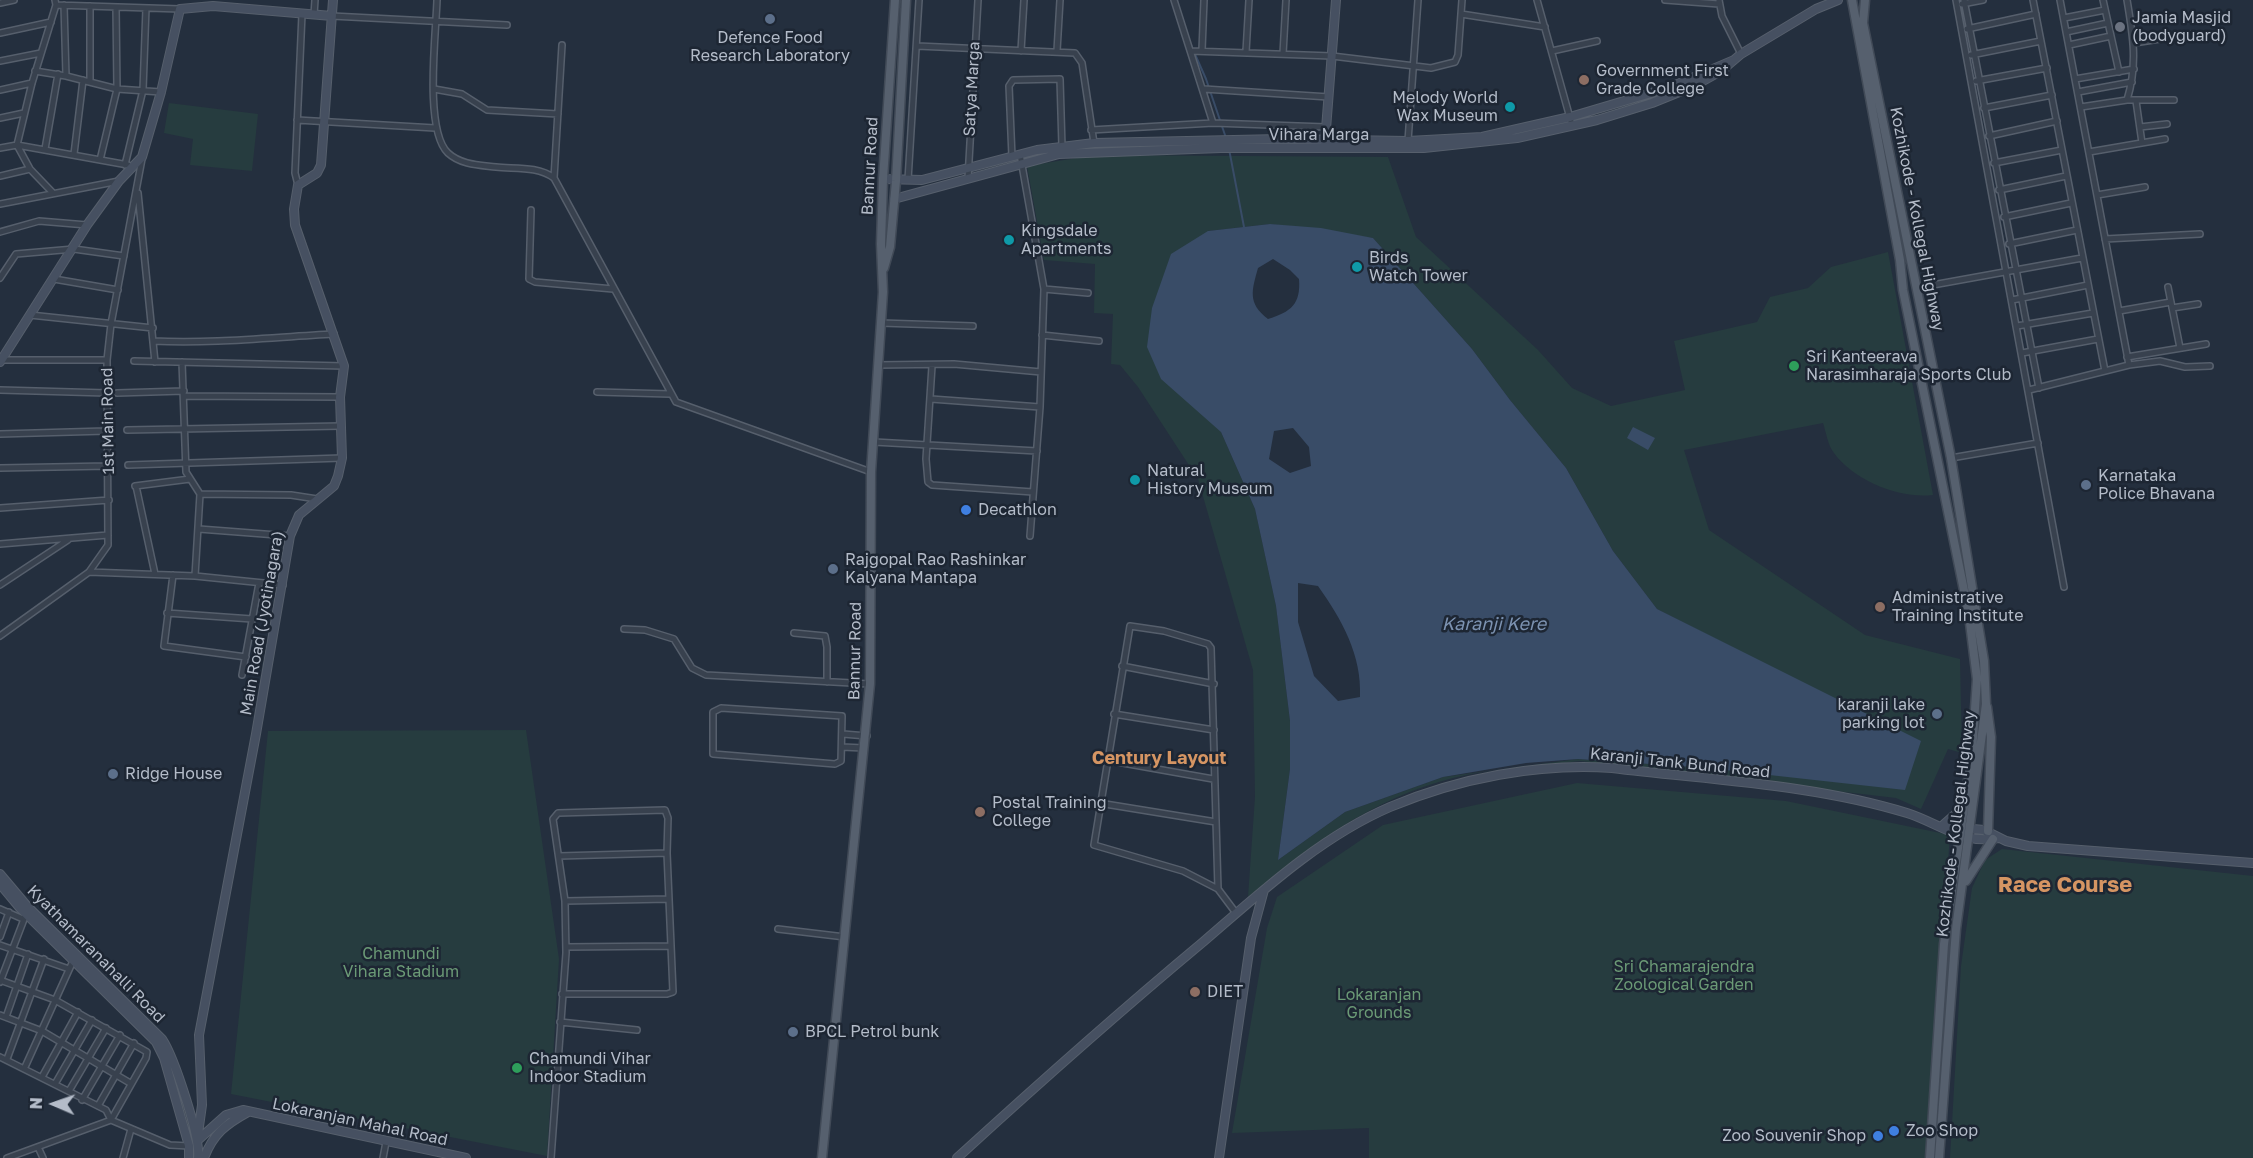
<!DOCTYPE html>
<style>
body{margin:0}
#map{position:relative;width:2253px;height:1158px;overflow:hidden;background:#242f3e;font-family:"Golos Text",sans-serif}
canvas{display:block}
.north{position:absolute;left:24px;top:1074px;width:60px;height:60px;-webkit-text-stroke:4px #1d2633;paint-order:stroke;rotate:272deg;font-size:16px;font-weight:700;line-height:24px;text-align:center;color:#b4bcc9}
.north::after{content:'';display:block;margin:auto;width:21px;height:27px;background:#b4bcc9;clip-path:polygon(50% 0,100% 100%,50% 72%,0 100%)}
</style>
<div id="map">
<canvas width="2253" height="1158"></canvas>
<div class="north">N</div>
</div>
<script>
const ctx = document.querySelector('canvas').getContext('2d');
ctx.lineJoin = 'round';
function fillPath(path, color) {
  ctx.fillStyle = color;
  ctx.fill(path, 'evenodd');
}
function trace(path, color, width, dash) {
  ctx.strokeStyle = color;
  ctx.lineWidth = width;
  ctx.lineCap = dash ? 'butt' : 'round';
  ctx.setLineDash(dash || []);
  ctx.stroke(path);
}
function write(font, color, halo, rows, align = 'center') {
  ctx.font = font + ' "Golos Text",sans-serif';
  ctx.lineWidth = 5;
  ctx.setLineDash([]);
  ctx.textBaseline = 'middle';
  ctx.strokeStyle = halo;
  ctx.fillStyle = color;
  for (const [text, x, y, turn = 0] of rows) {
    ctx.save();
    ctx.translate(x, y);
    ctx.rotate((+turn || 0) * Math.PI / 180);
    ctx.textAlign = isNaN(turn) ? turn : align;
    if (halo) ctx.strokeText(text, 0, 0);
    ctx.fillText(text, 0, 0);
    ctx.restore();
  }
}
fillPath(new Path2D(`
 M169,103L258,114L252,171L190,165L193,139L164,133Z
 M1095,155L1388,157L1416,237L1538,350L1572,388L1611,406L1685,390L1674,341L1757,322L1770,297L1808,288L1831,267L1888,252L1933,495C1900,499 1854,481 1834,453C1828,446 1826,432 1823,423L1684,450L1709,530L1865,635L1960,659L1962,753L1948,749L1921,809L1896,798L1580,761C1538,766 1494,768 1453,778C1371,799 1312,844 1248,897L1255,797L1253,670L1198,479L1138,387L1120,365L1111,364L1113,314L1094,313L1095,264L1044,260L1027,166ZM1270,224L1373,238L1472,349L1510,400L1566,468L1613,551L1657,609L1776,670L1706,768L1578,759L1443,777L1345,812L1278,860L1290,769V721L1276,606L1255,509L1221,432L1208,231Z
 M526,730L559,959L547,1156L231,1094L268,731Z
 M1577,783L1786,801L1950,835L1926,1158H1369V1128L1232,1133L1267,928L1277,897L1383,825Z
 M2002,849L2253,876V1158H1950L1961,966L1972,888L1985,860Z`), '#263c3f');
fillPath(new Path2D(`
 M1270,224L1321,228L1373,238L1472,349L1510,400L1566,468L1613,551L1657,609L1921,741L1905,790L1706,768L1578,759L1526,763L1443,777L1345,812L1278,860L1290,769V721L1276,606L1255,509L1221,432L1161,379L1147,347L1152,308L1171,254L1208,231ZM1273,259L1290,270L1299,279C1301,304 1291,312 1268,319C1247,303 1252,290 1258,268ZM1293,428L1309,447L1311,466L1290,473L1269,459L1274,431ZM1298,583L1318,586C1342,620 1362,655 1360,697L1338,701L1314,676L1298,622Z
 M1633,427L1655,438L1648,450L1627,438Z`), '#394c67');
trace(new Path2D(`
 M1190,43L1206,79L1226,138
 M1229,149L1244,227`), '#394c67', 2);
const street = new Path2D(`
 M437,0C436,34 424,130 448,153C461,165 480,165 496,167C515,169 538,166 554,178L676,402L871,472
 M1174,0L1213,123
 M1537,0L1572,125
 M1665,0L1719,4
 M1719,0L1722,16L1741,54
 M1956,0L2064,587
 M1964,0L2039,388
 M2033,0L2105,371
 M2103,0L2119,72
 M0,3L14,0
 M1962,4L1983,0
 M56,5L180,9
 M64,5L66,76
 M1461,14L1545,27
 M314,15L315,0
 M332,16L507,25
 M2064,18L2105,10
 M1967,29L2036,14
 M2066,32L2108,23
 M0,33L51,22
 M2134,43L2192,34
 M2069,45L2111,36
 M917,46L1075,53L1082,63L1094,143
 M1202,50L1204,0
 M1021,51L1024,0
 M1057,51L1060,0
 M1191,51L1332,56L1431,68L1455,62L1458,55L1462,0
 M1552,51L1597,41
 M1246,52L1249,0
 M1283,54L1286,0
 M1971,55L2041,41
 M0,61L41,53
 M35,71L66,76L117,89L161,92
 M2075,79L2134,69
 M1976,81L2047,68
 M90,82V6
 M434,89L462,94L487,110L558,114
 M1204,89L1329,97
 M0,90L32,83
 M2078,92L2132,82
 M2127,100C2138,65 2133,35 2127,0
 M2136,101L2142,143
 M2081,107L2127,100H2174
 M1984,108L2052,95
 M0,118L24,113
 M297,120L435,128
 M2140,127L2167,124
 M1091,130L1213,123L1326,127
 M1989,136L2057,121
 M1408,141L1418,0
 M0,148L17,145L128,165
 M45,149L58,74
 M2089,152L2165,139
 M74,154L83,80
 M1020,154L1044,289L1040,407L1030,536
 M1012,157L1009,86L1013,80L1060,79L1062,147
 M100,160L117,89L116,7
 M1994,163L2062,150
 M125,165L143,90L146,8
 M0,176L30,169
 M554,178L562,45
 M968,179L978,0
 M908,180L919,0
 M298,185L295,173L302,14
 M1999,190L2066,176
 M53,193L30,169L17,145L32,83L56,5L55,0
 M138,193L155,362
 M2097,195L2145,187
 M0,204L119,181
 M531,210L529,279L535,282L613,289
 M2004,217L2071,203
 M0,232L39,221L87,225
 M2105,239L2200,234
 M2009,244L2077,230
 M0,278L16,254L74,249L124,256
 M54,279L118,290
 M2168,287L2180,348
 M1916,288L2082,258
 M1044,289L1088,293
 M2012,300L2088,285
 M2172,308L2198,304
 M2119,311L2171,302
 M30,315L153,328
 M881,323L973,326
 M2017,326L2093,313
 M1042,335L1099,341
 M153,341C213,344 274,337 334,334
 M2022,353L2098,339
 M2127,357L2206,344
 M1,360H107
 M134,361L344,366
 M182,362L186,472L200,494L195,576
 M878,365L954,364L1041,372
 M2129,365L2160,361L2185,367L2210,366
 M932,366L926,459L928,482L932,485L1033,492
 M0,390L107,393
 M2029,390L2129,365L2060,0
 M597,392L670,394
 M117,393L184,391
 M184,396L340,397
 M931,399L1040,407
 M127,430L341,426
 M0,434L106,431
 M874,442L1037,451
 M1951,458L2038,443
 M128,465L342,458
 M0,468L108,466
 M135,486L190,479
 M136,486L155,574
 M200,494L291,495L317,499
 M0,508L109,500
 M199,529L290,536
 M0,544L108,535
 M89,572L195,576L283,585
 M173,575L164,646L246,657
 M0,585L68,540
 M167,613L252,619
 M624,629L645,630L674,639L692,668L706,675L870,684
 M794,633L825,636L827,647V682
 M0,636L89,572L108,545L107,360L111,324L142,159
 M1122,666L1214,684
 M242,675L259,583
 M721,708L842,716L841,761L835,764L713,754V712Z
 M1114,714L1214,730
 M843,734L867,736
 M842,747L864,748
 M1106,760L1213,779
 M1099,803L1216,822
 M559,856L667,853
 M1218,889L1211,648L1208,644L1164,631L1130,626L1094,845L1183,871L1218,889L1236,913
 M565,901L669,899
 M0,909L23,919
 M778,929L845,937
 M0,937L9,912
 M0,945L69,969
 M566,947L671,946
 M0,980L55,1000L147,1052L146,1058L111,1120L7,1158
 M0,982L26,914
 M0,1015L42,1031L130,1083
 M6,1017L28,954
 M560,1022L637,1030
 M0,1057L106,1110L111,1120L170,1145L189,1146
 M7,1059L44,959
 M25,1067L73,961
 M42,1077L78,1012
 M55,1084L92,1020
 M69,1091L106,1028
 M82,1100L120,1035
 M98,1106L134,1043
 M38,1147L43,1158
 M123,1158L131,1129
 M383,1158L386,1142
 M551,1158L566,953L565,901L553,819L558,813L665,810L668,818L667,853L673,992L667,994H562`);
const secondary = new Path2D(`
 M1325,142L1336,0
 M883,179L922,180L1037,150L1094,143L1280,139L1408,141L1482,137L1570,117L1668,88L1734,60
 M894,199L1059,154L1221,148H1424L1517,138L1597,120L1652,103L1694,86L1721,71L1741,54L1816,9L1838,0
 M0,362L87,225L119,181L142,157L161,92L180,9L213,6L332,16
 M1941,826L1984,830L2006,841L2028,846L2253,863
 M1942,826L1959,811L1964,800
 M0,874L27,906L162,1039C174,1057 201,1138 198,1158
 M0,884L20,908L156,1042L164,1058L189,1146V1158
 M198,1140L226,1115L243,1110L466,1158
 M197,1141L202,1105L199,1035L256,734L290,536L299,515L334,486L338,476L342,458L340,397L344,366L295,225L294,209L298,185L317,173L321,165L333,0
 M204,1158C213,1134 226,1124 248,1112
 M957,1158C1038,1084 1119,1012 1203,942C1260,893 1320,837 1390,807C1459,778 1538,763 1612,768C1709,780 1813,784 1907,813C1939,823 1962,845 1998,838
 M1219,1158L1251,938L1264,890`);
const primary = new Path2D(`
 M1852,0L1900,260L1903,290L1969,615L1977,679L1972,753L1944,944L1930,1158
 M1865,0L1863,23L1951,458L1984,661L1986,704L1956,929L1939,1158
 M884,268L890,247L896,181L906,0
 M1987,707L1991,737L1988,831
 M1966,881L1993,839
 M822,1158L870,684L871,472L883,292L881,244L883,179L895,0`);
trace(street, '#565f6c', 8);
trace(secondary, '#565f6c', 10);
trace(primary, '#414a57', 11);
trace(street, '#38414e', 5);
trace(secondary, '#465061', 8);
trace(primary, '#56606e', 8);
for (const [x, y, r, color] of [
 [770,19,6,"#5c6f8a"],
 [2120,27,6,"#6b7280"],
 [1584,80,6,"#8d6e63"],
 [1510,107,6,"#0f9aa8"],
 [1009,240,6,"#0f9aa8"],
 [1357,267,6,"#0f9aa8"],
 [1794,366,6,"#2e9e5b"],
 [1135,480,6,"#0f9aa8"],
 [2086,485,6,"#5c6f8a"],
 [966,510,6,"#3f7fe0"],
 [833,569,6,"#5c6f8a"],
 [1880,607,6,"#8d6e63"],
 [1937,714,6,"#5c6f8a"],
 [113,774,6,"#5c6f8a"],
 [980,812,6,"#8d6e63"],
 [1195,992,6,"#8d6e63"],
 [793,1032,6,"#5c6f8a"],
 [517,1068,6,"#2e9e5b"],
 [1894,1131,6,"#3f7fe0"],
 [1878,1136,6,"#3f7fe0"]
]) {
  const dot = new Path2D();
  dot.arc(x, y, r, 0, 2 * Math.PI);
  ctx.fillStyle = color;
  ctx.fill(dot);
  trace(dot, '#1d2633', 2);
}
write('16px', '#b4bcc9', '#1d2633', [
 ["Jamia Masjid",2132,18],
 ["(bodyguard)",2132,36],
 ["Defence Food",770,38,"center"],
 ["Research Laboratory",770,56,"center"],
 ["Government First",1596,71],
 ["Grade College",1596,89],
 ["Melody World",1498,98,"right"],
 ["Wax Museum",1498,116,"right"],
 ["Kingsdale",1021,231],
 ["Apartments",1021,249],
 ["Birds",1369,258],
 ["Watch Tower",1369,276],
 ["Sri Kanteerava",1806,357],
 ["Narasimharaja Sports Club",1806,375],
 ["Natural",1147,471],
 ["History Museum",1147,489],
 ["Karnataka",2098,476],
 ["Police Bhavana",2098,494],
 ["Decathlon",978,510],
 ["Rajgopal Rao Rashinkar",845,560],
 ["Kalyana Mantapa",845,578],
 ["Administrative",1892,598],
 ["Training Institute",1892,616],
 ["karanji lake",1925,705,"right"],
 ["parking lot",1925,723,"right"],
 ["Ridge House",125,774],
 ["Postal Training",992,803],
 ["College",992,821],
 ["DIET",1207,992],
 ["BPCL Petrol bunk",805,1032],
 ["Chamundi Vihar",529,1059],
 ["Indoor Stadium",529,1077],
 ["Zoo Shop",1906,1131],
 ["Zoo Souvenir Shop",1866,1136,"right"]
], 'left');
write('16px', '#b4bcc9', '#1d2633', [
 ["Satya Marga",972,89,-87],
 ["Vihara Marga",1319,135],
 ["Bannur Road",870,166,-87],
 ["Kozhikode - Kollegal Highway",1917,219,79],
 ["1st Main Road",108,421,-91],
 ["Main Road (Jyotinagara)",262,623,-80],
 ["Bannur Road",855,651,-89],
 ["Karanji Tank Bund Road",1680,763,6],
 ["Kozhikode - Kollegal Highway",1956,824,-83],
 ["Kyathamaranahalli Road",96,954,45],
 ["Lokaranjan Mahal Road",360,1122,12]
]);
write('16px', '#6b9a76', '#1d2633', [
 ["Chamundi",401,954],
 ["Vihara Stadium",401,972],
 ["Sri Chamarajendra",1684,967],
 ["Zoological Garden",1684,985],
 ["Lokaranjan",1379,995],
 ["Grounds",1379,1013]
]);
write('italic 18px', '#7c92b1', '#1d2633', [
 ["Karanji Kere",1494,624]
]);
write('bold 18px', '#d59563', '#1d2633', [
 ["Century Layout",1159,758]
]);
write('bold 22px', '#d59563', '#1d2633', [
 ["Race Course",2065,885]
]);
</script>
